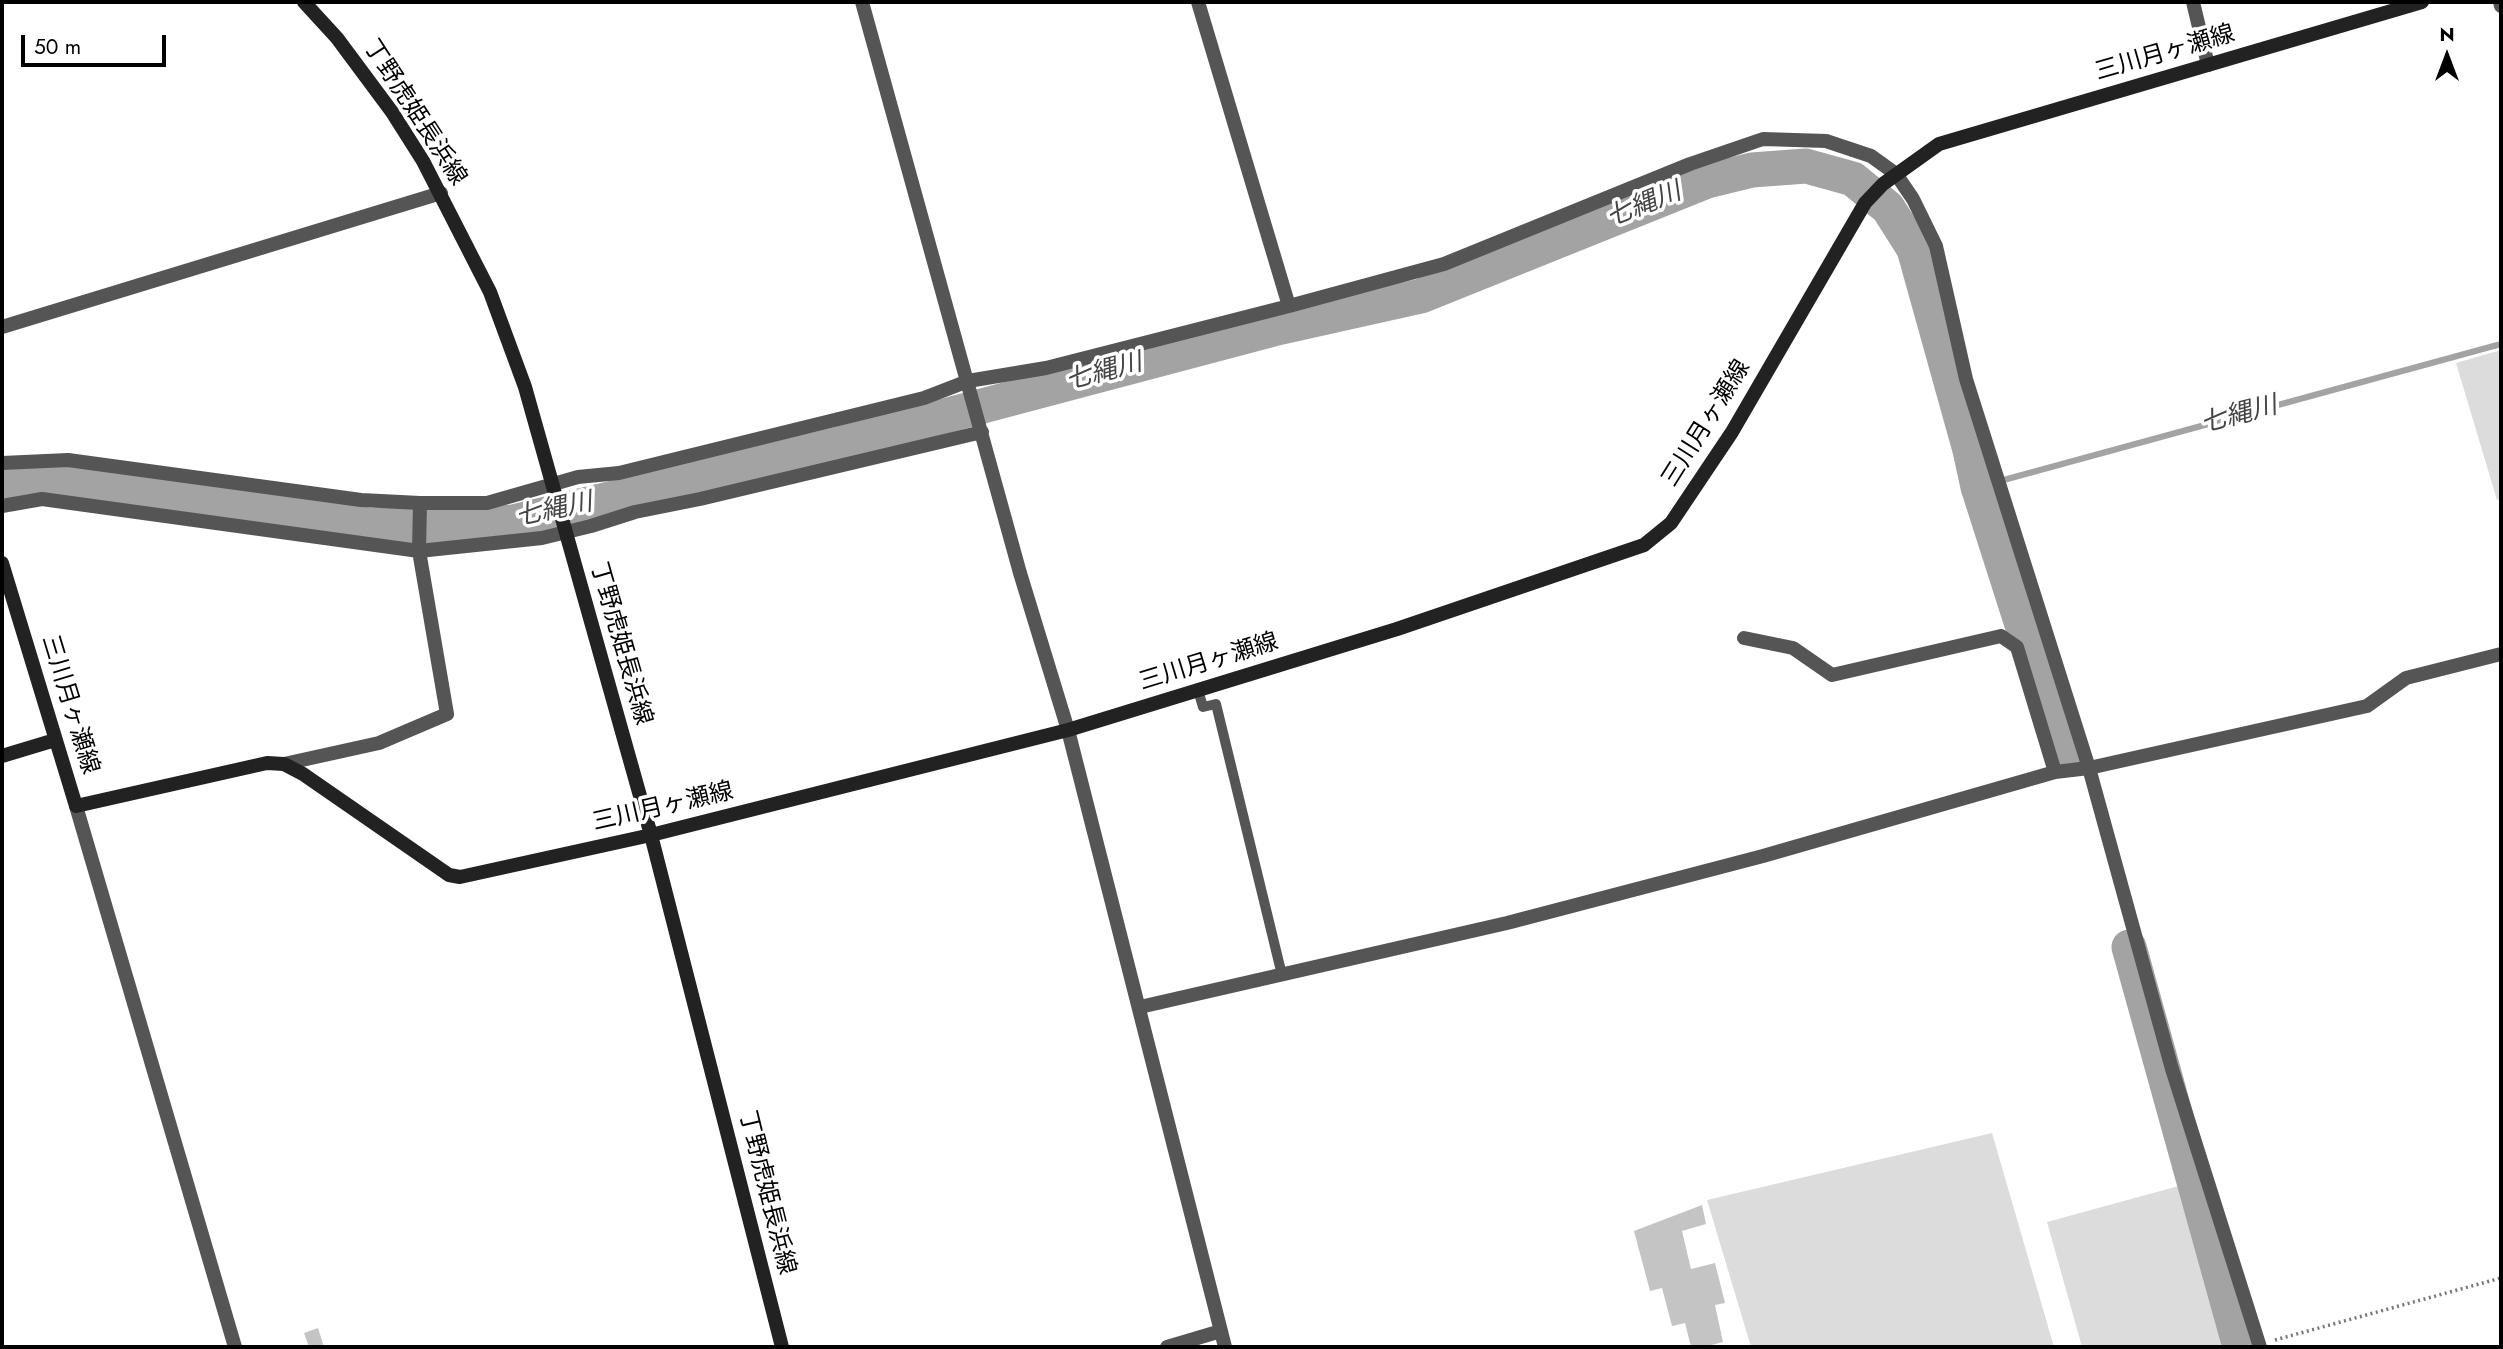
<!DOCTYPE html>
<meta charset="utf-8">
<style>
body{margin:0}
#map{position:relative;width:2503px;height:1349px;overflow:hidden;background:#fff;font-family:Jost,sans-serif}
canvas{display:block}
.frame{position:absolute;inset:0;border:4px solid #000;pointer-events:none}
.north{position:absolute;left:2412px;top:21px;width:70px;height:70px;-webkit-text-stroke:5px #fff;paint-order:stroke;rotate:0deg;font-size:19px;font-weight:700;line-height:28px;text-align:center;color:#000}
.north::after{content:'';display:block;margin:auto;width:24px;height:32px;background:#000;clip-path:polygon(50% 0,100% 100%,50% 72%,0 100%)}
.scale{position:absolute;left:21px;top:35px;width:145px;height:32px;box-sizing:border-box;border:4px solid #000;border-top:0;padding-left:9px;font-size:21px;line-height:24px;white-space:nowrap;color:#000;-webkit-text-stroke:5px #fff;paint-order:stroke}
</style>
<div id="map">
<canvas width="2503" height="1349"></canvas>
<div class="frame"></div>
<div class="north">N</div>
<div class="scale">50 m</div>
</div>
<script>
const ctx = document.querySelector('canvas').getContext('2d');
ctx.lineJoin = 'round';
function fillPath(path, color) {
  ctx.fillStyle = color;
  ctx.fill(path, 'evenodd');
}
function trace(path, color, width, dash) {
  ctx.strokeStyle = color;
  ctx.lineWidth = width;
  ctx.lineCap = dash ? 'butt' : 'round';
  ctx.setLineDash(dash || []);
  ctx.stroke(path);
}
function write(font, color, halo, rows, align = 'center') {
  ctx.font = font + ' Jost,"Noto Sans JP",sans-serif';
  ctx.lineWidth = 7;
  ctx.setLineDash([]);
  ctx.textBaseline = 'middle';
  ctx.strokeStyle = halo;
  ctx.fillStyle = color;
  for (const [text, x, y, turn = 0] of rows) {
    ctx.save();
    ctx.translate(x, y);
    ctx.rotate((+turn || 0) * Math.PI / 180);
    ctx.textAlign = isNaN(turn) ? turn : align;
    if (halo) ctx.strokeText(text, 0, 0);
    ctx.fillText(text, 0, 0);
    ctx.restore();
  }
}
fillPath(new Path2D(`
 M2501,350V499L2497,500L2456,363Z
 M1992,1133L2054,1347H1751L1707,1200Z
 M2186,1184L2231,1347H2082L2047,1222Z`), '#dcdcdc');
trace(new Path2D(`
 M1978,487L2501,344`), '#a3a3a3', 6);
trace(new Path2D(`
 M2,486L42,481L100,487L369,525L462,526L513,522L839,444L1273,329L1421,296L1707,181L1752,170L1806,166L1853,179L1888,208L1914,249L1970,450L1978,487L2064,756
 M2129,947L2240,1347`), '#a3a3a3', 35);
fillPath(new Path2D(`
 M1702,1205L1706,1224L1682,1231L1691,1269L1715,1263L1725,1303L1715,1305L1723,1342L1704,1347H1691L1685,1323L1672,1326L1662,1288L1650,1291L1634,1231Z
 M318,1328L324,1347H309L304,1333Z`), '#c4c4c4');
trace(new Path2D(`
 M2275,1340L2501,1278`), '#777', 3.5, [2, 3.5]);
trace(new Path2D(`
 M1198,690L1203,707L1216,704L1282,975`), '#555', 10);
trace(new Path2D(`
 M862,2L1020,573L1068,730L1225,1347
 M2193,2L2208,65
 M2500,2L2501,6
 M1289,306L1444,264L1690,164L1763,139L1826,141L1871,156L1896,174L1913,199L1936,246L1966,379L2089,768L2367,706L2406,678L2501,654
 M2,327L441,193
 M2,463L68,460L361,500L420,503H487L578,477L619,473L924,398L968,381L1046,368L1289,306L1198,2
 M2,506L42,499L419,551L542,538L591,526L635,512L700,499L982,432
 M1744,638L1793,648L1832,675L2001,636L2017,647L2055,772
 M284,764L379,743L447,714L419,551L420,503
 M76,806L235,1347
 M1140,1007L1507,923L1763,856L2055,772L2089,768L2172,1069L2260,1347
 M1167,1347L1221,1331`), '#555', 14);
trace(new Path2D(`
 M304,2L337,38L392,112L423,161L490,292L525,387L651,835L782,1347
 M2,563L76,806L267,763L284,764L303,774L449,875L460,877L651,835L1068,730L1397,629L1644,545L1671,523L1732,432L1865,203L1883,184L1939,144L2422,2
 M2,756L55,740`), '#222', 14);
write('24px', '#000', '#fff', [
 ["三川月ヶ瀬線",2165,54,-16],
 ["丁野虎姫長浜線",414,113,57],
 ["三川月ヶ瀬線",1707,424,-58],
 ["丁野虎姫長浜線",620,644,74],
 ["三川月ヶ瀬線",1209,663,-17],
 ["三川月ヶ瀬線",69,705,73],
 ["三川月ヶ瀬線",663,808,-13],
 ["丁野虎姫長浜線",766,1193,76]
]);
write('italic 26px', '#444', '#fff', [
 ["七縄川",1644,206,-22],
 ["七縄川",1104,373,-15],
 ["七縄川",2239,416,-15],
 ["七縄川",554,511,-12]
]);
</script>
